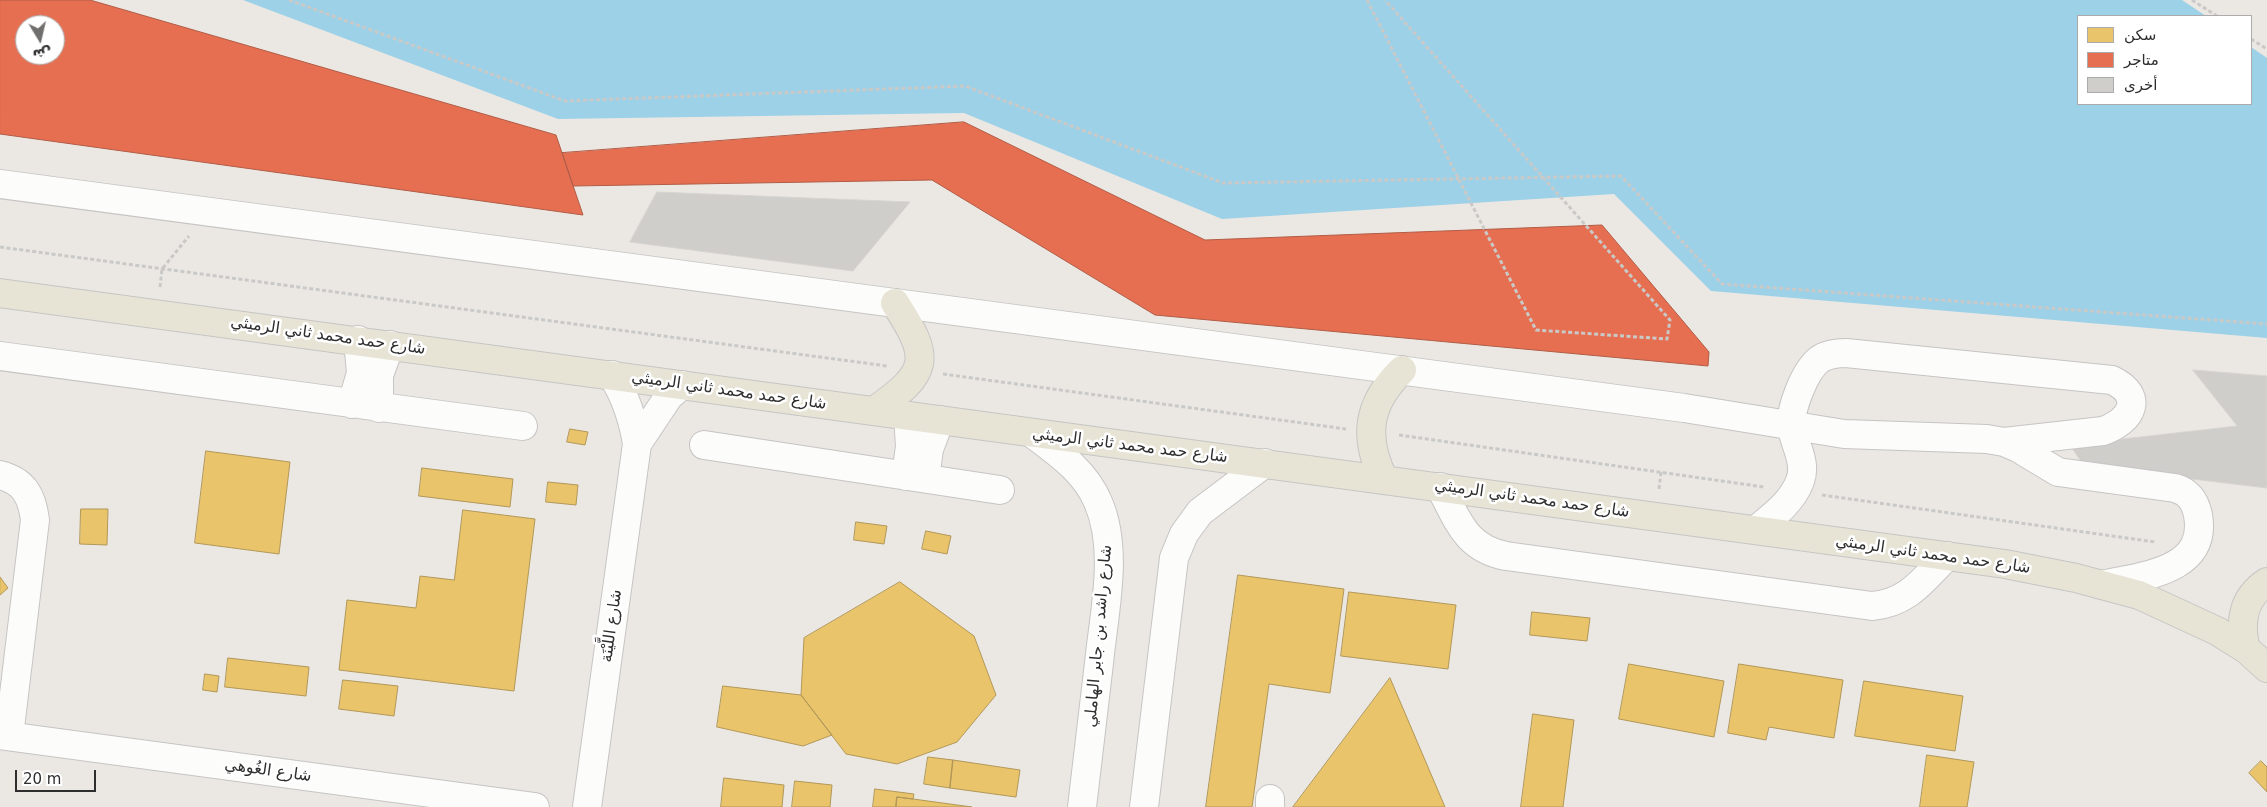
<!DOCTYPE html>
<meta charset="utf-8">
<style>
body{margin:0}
#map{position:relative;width:2267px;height:807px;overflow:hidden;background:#ebe8e4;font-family:"DejaVu Sans","Noto Sans Arabic",sans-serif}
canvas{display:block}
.legend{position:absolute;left:2077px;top:15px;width:175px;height:90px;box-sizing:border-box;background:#fff;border:1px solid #ababab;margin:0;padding:6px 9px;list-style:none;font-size:15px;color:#2e2e2e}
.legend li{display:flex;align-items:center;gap:10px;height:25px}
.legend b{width:25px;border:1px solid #ababab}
.north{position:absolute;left:15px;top:15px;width:50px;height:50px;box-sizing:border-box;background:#fff;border:1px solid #ababab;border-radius:50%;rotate:171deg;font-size:14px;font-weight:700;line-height:20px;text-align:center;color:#2e2e2e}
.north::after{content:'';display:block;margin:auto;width:18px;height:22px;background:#706f6e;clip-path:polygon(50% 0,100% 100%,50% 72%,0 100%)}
.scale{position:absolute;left:15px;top:770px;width:81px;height:22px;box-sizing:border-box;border:2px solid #2e2e2e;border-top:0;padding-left:6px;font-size:15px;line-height:18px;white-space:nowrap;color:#2e2e2e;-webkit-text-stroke:4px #fff;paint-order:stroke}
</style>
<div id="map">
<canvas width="2267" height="807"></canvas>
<ul class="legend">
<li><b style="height:14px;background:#e9c46a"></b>سكن</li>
<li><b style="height:14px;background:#e76f51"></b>متاجر</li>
<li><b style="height:14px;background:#d0cecb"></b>أخرى</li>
</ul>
<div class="north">ش</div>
<div class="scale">20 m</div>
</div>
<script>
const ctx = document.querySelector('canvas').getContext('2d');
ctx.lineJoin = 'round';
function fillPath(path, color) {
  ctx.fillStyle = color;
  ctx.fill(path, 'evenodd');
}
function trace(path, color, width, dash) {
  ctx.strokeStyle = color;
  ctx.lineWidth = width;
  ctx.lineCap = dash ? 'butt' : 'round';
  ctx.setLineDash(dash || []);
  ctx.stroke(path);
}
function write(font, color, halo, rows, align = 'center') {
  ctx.font = font + ' "DejaVu Sans","Noto Sans Arabic",sans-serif';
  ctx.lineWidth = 5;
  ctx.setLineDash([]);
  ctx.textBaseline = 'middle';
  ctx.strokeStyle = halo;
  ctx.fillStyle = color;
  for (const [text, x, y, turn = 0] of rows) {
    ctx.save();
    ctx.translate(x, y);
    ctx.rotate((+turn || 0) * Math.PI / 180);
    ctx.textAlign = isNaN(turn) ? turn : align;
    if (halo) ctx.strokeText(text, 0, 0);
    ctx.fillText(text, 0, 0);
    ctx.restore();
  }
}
fillPath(new Path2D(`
 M243,0H2182L2206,16H2078V104H2251V47L2267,58V338L1711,291L1614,194L1222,219L964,113L558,119Z`), '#9dd1e8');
const homes = new Path2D(`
 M570,429L588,432L585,445L567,442Z
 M206,451L290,462L279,554L195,543Z
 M422,468L513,479L510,507L419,496Z
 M548,482L578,485L576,505L546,502Z
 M81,509H108L107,545L80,544Z
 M463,510L535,519L514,691L339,670L347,600L416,608L420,576L454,580Z
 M856,522L887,526L884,544L854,540Z
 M926,531L951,536L947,554L922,549Z
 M1238,575L1344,589L1330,693L1269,684L1252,807H1206Z
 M0,577L8,588L0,595Z
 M900,582L974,636L996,695L957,742L897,764L846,754L801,695L804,638Z
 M1349,592L1456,605L1448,669L1341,656Z
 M1532,612L1590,618L1587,641L1530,635Z
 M228,658L309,667L306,696L225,687Z
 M1629,664L1724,681L1714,737L1619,719Z
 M1739,664L1843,680L1834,738L1769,727L1766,740L1728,733Z
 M205,674L219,676L217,692L203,690Z
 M1390,678L1445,807H1293Z
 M343,680L398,686L394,716L339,709Z
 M1864,681L1963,696L1955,751L1855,736Z
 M723,686L801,695L832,735L803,746L717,727Z
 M1533,714L1574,720L1563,807H1521Z
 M1927,755L1974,762L1967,807H1920Z
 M928,757L953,760L950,788L924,784Z
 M953,760L1020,770L1016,797L950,788Z
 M2261,761L2267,767V792L2249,773Z
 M724,778L784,785L782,807H721Z
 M795,781L832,785L830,807H792Z
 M875,789L914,794L913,799L897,797L896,807H873Z
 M897,797L913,799L972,807H896Z`);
fillPath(homes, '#e9c46a');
trace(homes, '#b19758', 1);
const shops = new Path2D(`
 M0,0H90L556,135L583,215L0,134ZM25,25H55V55H25Z
 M964,122L1205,240L1602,225L1709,352L1708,366L1155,315L932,180L573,186L562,153Z`);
fillPath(shops, '#e76f51');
trace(shops, '#b05c46', 1);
const building = new Path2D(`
 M657,192L910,202L853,271L630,242Z
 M2193,370L2267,376V488L2084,466L2070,445L2237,426Z`);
fillPath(building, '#d0cecb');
trace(building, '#d6d4d0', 1);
const minor = new Path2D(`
 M0,184L1684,408L1844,434L1987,439L2004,442L2018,448L2058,472L2175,488C2189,492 2195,501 2198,515C2208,572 2141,576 2102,585
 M0,356L523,426
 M352,404L361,373L358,340
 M379,408V375L390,345
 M1033,434C1058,453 1085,471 1098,502C1119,550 1104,612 1099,663C1093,711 1088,759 1082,807
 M637,444L669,396L682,385
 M704,445L1000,490
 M0,475C24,481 32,496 35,520L9,736
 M906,476L910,446L908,416
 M925,478L929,449L940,420
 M1440,487C1458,520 1465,548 1506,556L1872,606C1908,603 1923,580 1947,556
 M1757,529C1774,515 1792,502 1800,481C1807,463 1795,446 1792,428C1789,410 1805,370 1820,359C1828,354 1837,353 1846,353L2112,380C2145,396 2132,421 2103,431L2004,442
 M0,735L535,807
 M587,807L637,444C633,419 626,397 612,375
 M1144,807L1174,558L1184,534L1200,512L1265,463
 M1270,807V799`);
const major = new Path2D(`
 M0,293L2005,564L2076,578L2139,595L2217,631L2246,649L2267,668
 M874,411C929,372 932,360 895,303
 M1384,480C1363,437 1367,404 1402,370
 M2246,649C2239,623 2242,598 2267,582`);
trace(minor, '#c6c4c4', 30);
trace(major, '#c6c5c4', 30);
trace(new Path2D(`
 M289,0L565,101L965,86L1223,183L1621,176L1722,284L2267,324
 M2192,0L2217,16
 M2251,39L2267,49
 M0,247L887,366
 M160,287L162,269L189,236
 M943,374L1346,429
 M1399,435L1764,487
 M1659,489L1661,472
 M1822,495L2155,542`), '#c9c9c8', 3, [4, 2.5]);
trace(minor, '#fcfcfb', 28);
trace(major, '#e7e4d6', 28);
trace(new Path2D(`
 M1367,0L1536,330L1667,339L1670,320L1385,0`), '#c9c9c8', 3, [4, 2.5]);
write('16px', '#2e2e2e', '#fff', [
 ["شارع حمد محمد ثاني الرميثي",328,336,8],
 ["شارع حمد محمد ثاني الرميثي",729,391,8],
 ["شارع حمد محمد ثاني الرميثي",1130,446,7],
 ["شارع حمد محمد ثاني الرميثي",1532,499,8],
 ["شارع حمد محمد ثاني الرميثي",1933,555,8],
 ["شارع اللَّيْنَة",612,626,-82],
 ["شارع راشد بن جابر الهاملي",1099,636,-85],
 ["شارع الغُوهي",268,771,8]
]);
</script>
